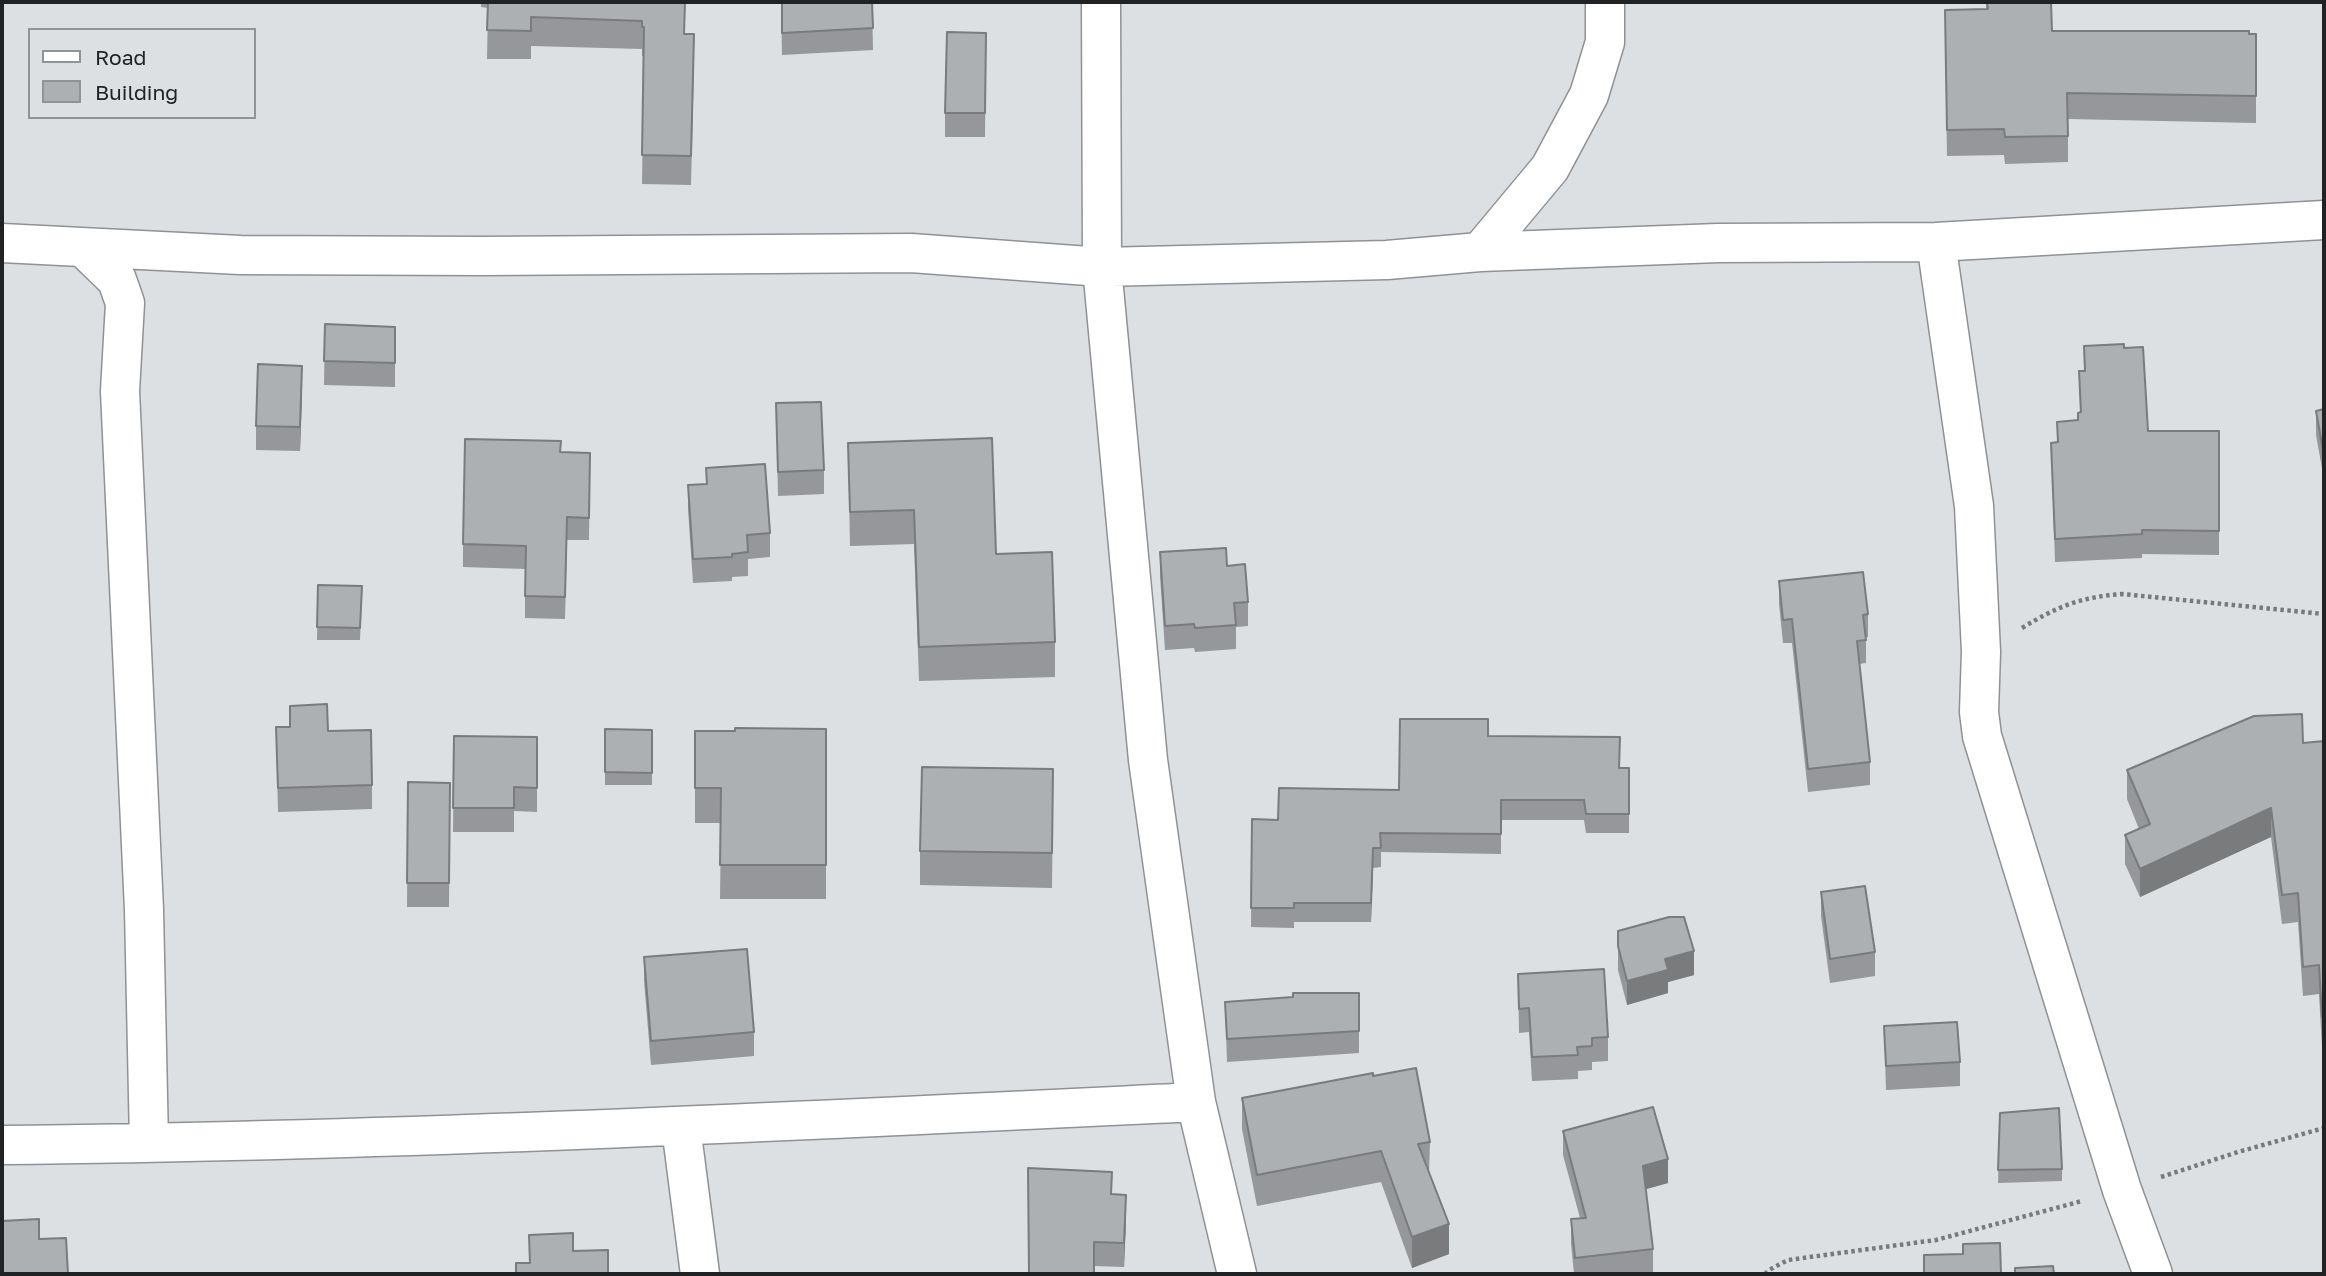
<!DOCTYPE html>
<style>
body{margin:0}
#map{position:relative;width:2326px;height:1276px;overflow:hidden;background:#dce0e3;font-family:"Golos Text",sans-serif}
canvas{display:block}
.frame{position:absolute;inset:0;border:4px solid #202223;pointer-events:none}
.legend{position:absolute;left:28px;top:28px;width:228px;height:91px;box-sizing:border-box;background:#dce0e3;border:2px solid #919496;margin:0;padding:9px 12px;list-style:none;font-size:21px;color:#202223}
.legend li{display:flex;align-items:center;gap:14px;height:35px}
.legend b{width:35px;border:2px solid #919496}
</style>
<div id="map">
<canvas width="2326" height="1276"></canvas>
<div class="frame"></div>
<ul class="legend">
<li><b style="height:9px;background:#fff"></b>Road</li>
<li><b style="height:19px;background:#adb0b3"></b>Building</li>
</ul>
</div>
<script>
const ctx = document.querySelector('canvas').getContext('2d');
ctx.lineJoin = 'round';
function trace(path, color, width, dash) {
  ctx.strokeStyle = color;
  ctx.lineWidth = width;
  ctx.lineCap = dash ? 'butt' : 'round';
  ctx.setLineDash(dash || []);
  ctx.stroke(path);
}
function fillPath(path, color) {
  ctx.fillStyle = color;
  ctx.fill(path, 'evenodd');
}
const minor = new Path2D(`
 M1101,2L1102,267L1148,760L1196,1102L1237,1274
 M1936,242L1974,506L1981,652L1979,712L1982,736L2122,1190L2153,1274
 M2,243L240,255L483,256L911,253L1102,267L1387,260L1480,252L1718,243L1936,242L2324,220
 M84,248L117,280L125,303L120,391L144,910L149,1143
 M1480,252L1550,168L1589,95L1605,42V2
 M681,1127L700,1274
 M2,1145C400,1141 798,1121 1196,1102`);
trace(minor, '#8f9294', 41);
trace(new Path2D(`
 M2022,628C2058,606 2081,597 2122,594L2324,614
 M2161,1177L2238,1152L2324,1128
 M1765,1274L1769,1270L1788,1260L1936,1240L2082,1201`), '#777a7c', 4.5, [3.5, 3.5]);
trace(minor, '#fff', 38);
fillPath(new Path2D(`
 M481,2H685V34L694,63L691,185L642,184L644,56H642V49L531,46V59H487L488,8L481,7Z
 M781,2H872L873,50L782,55Z
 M1986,2H2051L2052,31L2256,34V123L2068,119V162L2005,164L2004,155L1947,156L1945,37L1986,9Z
 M986,33L985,137H945V113Z
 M325,324L395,327V387L324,385Z
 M2084,346L2124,348L2148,431H2219V555L2142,554V558L2055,562L2051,443H2057V422L2078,420L2080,412L2079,371H2084Z
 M302,390L300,451L256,450V426Z
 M776,403L824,470V494L778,496Z
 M2324,409V474H2323L2316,435V411Z
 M848,443L996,554L1055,642V677L919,681L914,544L850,546Z
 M561,452L590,453L589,540H567L565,619L525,618V569L463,567V544Z
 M706,468L770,533V557L748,559V576L732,577V581L693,583L688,509V485L706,484Z
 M1160,552L1227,566L1248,602V626L1236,627V649L1195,652L1194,648L1165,650L1160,576Z
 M1779,581L1868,614V637H1866V663L1859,664L1870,762V785L1808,792L1792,643H1783L1779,604Z
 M318,585L362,586L360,640H317Z
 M290,706L328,731L372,785V809L278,812L276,727H290Z
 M605,729L652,730V785H605Z
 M826,729V899H720L721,823H695V731Z
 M454,736L537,737V812L514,811V832H453Z
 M2324,741V1046H2322L2319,994L2303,996L2298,922L2282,924L2271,837L2140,897L2125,864V835L2139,829L2127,799V770Z
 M1620,768H1629V833H1586L1584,820H1501V854L1381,852V867L1373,868L1371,922H1294V928L1251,927L1252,819L1278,820L1399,790Z
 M408,782L450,783L449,907H407Z
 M1053,803L1052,888L920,885V851Z
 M1821,892L1875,952V976L1830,983L1821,916Z
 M1618,931L1694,975L1668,982V993L1627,1005L1618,970Z
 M644,957L754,1032V1056L651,1065L644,981Z
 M1518,974L1608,1037V1061L1592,1062V1070L1578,1071V1079L1532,1081L1529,1032L1519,1033Z
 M1359,993V1053L1227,1062L1225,1002Z
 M1884,1026L1960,1062V1086L1886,1090Z
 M1373,1076L1430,1142L1429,1173L1449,1254L1412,1268L1381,1182L1257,1206L1242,1129V1098Z
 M2000,1113L2062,1169V1181L1998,1183Z
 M1563,1131L1668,1183L1646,1189L1653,1249V1273L1574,1274L1571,1243V1219L1580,1218L1563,1155Z
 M1112,1194L1126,1219L1124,1267L1094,1266L1029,1274Z`), '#95979a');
fillPath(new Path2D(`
 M302,366V390L300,451V427Z
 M2271,808V837L2140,897V869Z
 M1373,848V868L1371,922V903Z
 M1694,951V975L1668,982V993L1627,1005V981L1665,959Z
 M1668,1159V1183L1643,1190V1166Z
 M1126,1195V1219L1124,1267V1243Z
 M1449,1224V1254L1412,1268V1237Z`), '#797b7d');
const building = new Path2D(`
 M488,2H685L684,34H694L691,156L642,155L644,27H642V21L531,17V31L487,30Z
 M782,2H872L873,28L782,33Z
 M1987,2H2051L2052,31H2249V34H2256V96L2067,93L2068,136L2005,137L2004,129L1947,130L1945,10L1988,9Z
 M947,32L986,33L985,113H945Z
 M325,324L395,327V363L324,361Z
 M2124,344V348L2143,347L2148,431H2219V531L2142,530V534L2055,539L2051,443L2058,442L2057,422L2078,420V413L2081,412L2079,371H2085L2084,346Z
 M258,364L302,366L300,427L256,426Z
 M821,402L824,470L778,472L776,403Z
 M2324,409V450H2323L2316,411Z
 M992,438L996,554L1052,552L1055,642L919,647L914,510L850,512L848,443Z
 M465,439L561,441L560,452L590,453L589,518L567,517L565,597L525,596L526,546L463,544Z
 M765,464L770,533L747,535L748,552L732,554V557L693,559L688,485L707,484L706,468Z
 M1226,548L1227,566L1245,564L1248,602L1234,603L1236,625L1195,628L1194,624L1165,626L1160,552Z
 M1863,572L1868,614L1863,615L1866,640L1857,641L1870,762L1808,769L1792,619L1783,620L1779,581Z
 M318,585L362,586L360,628L317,627Z
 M327,704L328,731L371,730L372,785L278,788L276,727H290V706Z
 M2302,714L2303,743L2324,741V1017H2322L2319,965L2303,967L2298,893L2282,895L2271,808L2140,869L2125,835L2150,824L2127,770L2254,716Z
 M1400,719H1488V736L1620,737L1619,768H1629V814H1586L1584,800H1501V834L1380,833L1381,848H1373L1371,903H1294V908H1251L1252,819L1278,820L1279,788L1399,790Z
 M735,728L826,729V865H720L721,788H695V731H735Z
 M605,729L652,730V773L605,772Z
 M454,736L537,737V788L514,787V808H453Z
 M922,767L1053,769L1052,853L920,851Z
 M408,782L450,783L449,883H407Z
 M1865,886L1875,952L1830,959L1821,892Z
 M1669,917H1684L1694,951L1665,959L1668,970L1627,981L1618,946V931Z
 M747,949L754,1032L651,1041L644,957Z
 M1604,969L1608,1037L1592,1038V1046L1577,1047L1578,1055L1532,1057L1529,1008L1519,1009L1518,974Z
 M1293,993H1359V1031L1227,1039L1225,1002L1293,997Z
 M1957,1022L1960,1062L1886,1066L1884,1026Z
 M1416,1068L1430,1142L1418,1144L1449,1224L1412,1237L1381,1151L1257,1175L1242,1098L1373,1073V1076Z
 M1653,1107L1668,1159L1643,1166L1653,1249L1575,1258L1571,1219L1586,1218L1563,1131Z
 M2059,1108L2062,1169L1998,1170L2000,1113Z
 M1028,1168L1112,1172L1111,1194L1126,1195L1124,1243L1094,1242V1274H1029Z
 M39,1219V1239L66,1238L68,1274H2V1221Z
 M573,1233V1251L608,1250V1274H516V1263H530L529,1235Z
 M2000,1243L2001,1274H1924V1255L1963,1254V1244Z
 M2053,1266L2054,1274H2015V1268Z`);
fillPath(building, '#adb0b3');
trace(building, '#797b7d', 2);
</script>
